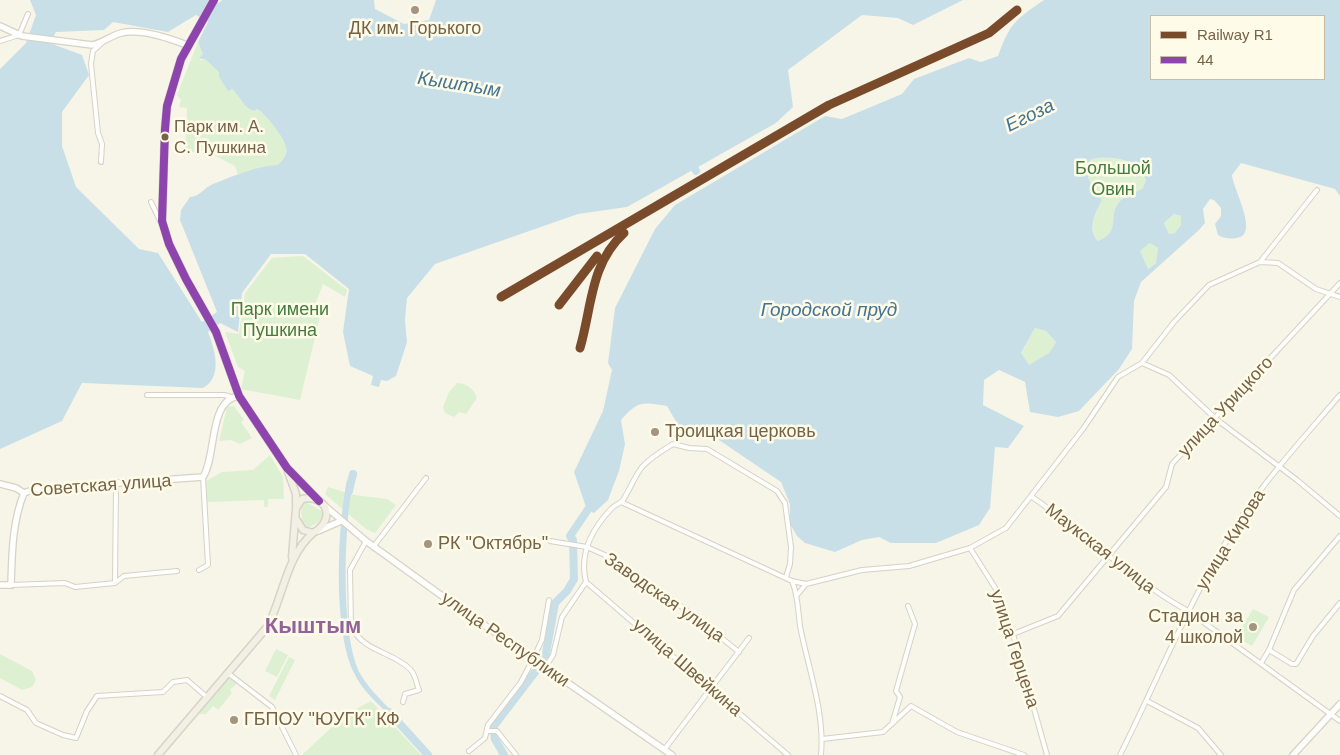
<!DOCTYPE html>
<meta charset="utf-8">
<style>
body{margin:0}
#map{position:relative;width:1340px;height:755px;overflow:hidden;background:#f7f5e8;font-family:Helvetica,sans-serif}
canvas{display:block}
.legend{position:absolute;left:1150px;top:15px;width:175px;height:65px;box-sizing:border-box;background:#fffbe9;border:1px solid #c8bea8;margin:0;padding:6px 9px;list-style:none;font-size:15px;color:#766247}
.legend li{display:flex;align-items:center;gap:10px;height:25px}
.legend b{width:25px;border:1px solid #c8bea8}
</style>
<div id="map">
<canvas width="1340" height="755"></canvas>
<ul class="legend">
<li><b style="height:6px;background:#7a4b2a"></b>Railway R1</li>
<li><b style="height:6px;background:#8e44ad"></b>44</li>
</ul>
</div>
<script>
const ctx = document.querySelector('canvas').getContext('2d');
ctx.lineJoin = 'round';
function fillPath(path, color) {
  ctx.fillStyle = color;
  ctx.fill(path, 'evenodd');
}
function trace(path, color, width, dash) {
  ctx.strokeStyle = color;
  ctx.lineWidth = width;
  ctx.lineCap = dash ? 'butt' : 'round';
  ctx.setLineDash(dash || []);
  ctx.stroke(path);
}
function write(font, color, halo, rows, align = 'center') {
  ctx.font = font + ' Helvetica,sans-serif';
  ctx.lineWidth = 5;
  ctx.setLineDash([]);
  ctx.textBaseline = 'middle';
  ctx.strokeStyle = halo;
  ctx.fillStyle = color;
  for (const [text, x, y, turn = 0] of rows) {
    ctx.save();
    ctx.translate(x, y);
    ctx.rotate((+turn || 0) * Math.PI / 180);
    ctx.textAlign = isNaN(turn) ? turn : align;
    if (halo) ctx.strokeText(text, 0, 0);
    ctx.fillText(text, 0, 0);
    ctx.restore();
  }
}
fillPath(new Path2D(`
 M198,42L203,54L200,60H206L220,72C219,84 229,87 237,93C240,102 246,108 254,111L257,109C265,113 284,137 286,147C288,154 283,160 278,165L238,175L235,166L214,155L213,149L185,153L187,108L179,107L181,100L177,95Z
 M1097,158C1118,157 1137,159 1146,180L1143,188C1136,193 1124,196 1119,202C1107,217 1122,231 1098,241C1088,229 1095,214 1102,200C1093,184 1083,181 1090,160Z
 M1174,214L1181,216V225L1175,233L1169,234L1164,223Z
 M1150,243L1158,248L1156,263L1147,269L1140,251Z
 M303,256L347,290L345,297L323,284L315,305L322,308L300,400L241,389L245,371L238,367L225,332L239,334L245,293L272,258Z
 M1035,328L1046,331L1056,342L1049,353L1029,366L1021,354Z
 M457,383C468,384 473,388 477,398L466,414L459,412L454,417L445,413L443,407L449,392Z
 M234,406L244,420L241,422L252,438L240,444L231,440L219,441L227,407Z
 M270,455L283,477L284,499H268V507H264V500L207,502L206,481L222,472L253,470Z
 M328,487L354,495L387,499L396,505L375,533L366,529L325,494Z
 M306,502L322,511C325,521 315,524 308,528L302,525L301,506Z
 M1253,609L1269,617L1252,646L1236,637Z
 M276,649L288,655L277,677L265,671Z
 M0,654L32,671L36,680L32,687L22,690L0,678Z
 M289,657L295,660L275,700L269,696Z
 M229,678L238,682L230,690L232,693L218,710L213,706L206,714H197Z
 M371,701L421,755H302L333,726L354,710Z`), '#ddf0d1');
fillPath(new Path2D(`
 M30,0H212L219,3L222,0H374L375,9L404,24L429,20L436,0H963L913,25L898,18L862,15L788,70L793,107L776,123L627,207L578,214L435,264L407,298L405,320L407,342L396,376L387,381L381,380L379,387L371,385L373,376L350,366L343,332L349,289L305,254H271L242,293L238,332L220,323L208,332C215,350 223,377 203,388L82,383L62,421L0,449V69L26,43L36,15ZM196,15L208,22L198,42L203,54L199,58L206,60L219,72V77L228,91L232,89C241,97 242,107 254,111L257,109C265,113 284,137 286,147C288,154 283,160 278,165C257,166 233,176 213,184C205,187 199,197 190,197L181,210L180,220L217,312L202,322L158,253L139,249L76,187L62,146V112L89,75L82,55L50,43L56,32L104,30L113,22L168,32Z
 M1044,0H1340V196L1335,189L1241,163L1232,175C1233,189 1260,235 1237,238C1230,239 1225,239 1218,235L1215,224L1221,216V208L1214,200L1210,199L1203,209L1205,223L1199,230L1141,282L1134,301L1132,349L1119,369L1079,411L1058,417L1030,412L1025,382L999,370L984,380L983,405L1024,426L1008,448L995,447L990,508L979,525L936,543H891L879,537L862,540L835,552L805,543L797,536L790,524V504L781,482L716,438L688,437V427L678,425L667,406C643,402 638,400 621,420L625,444L619,471L608,500L594,513L587,510L574,472L603,411L612,370L608,363L615,308L655,229L675,205L825,116L842,119L902,94L914,79L969,58L981,62L998,56C1010,23 1015,20 1044,0ZM1151,16H1324V79H1151ZM1097,158C1118,157 1137,159 1146,180L1143,188C1135,193 1124,196 1119,202C1107,217 1122,231 1098,241C1087,229 1095,214 1102,200C1093,184 1083,181 1090,160ZM1174,214L1181,216V225L1175,233L1169,234L1164,223ZM1150,243L1158,248L1156,263L1148,269L1140,251ZM1035,328L1046,331L1056,342L1049,353L1029,365L1021,353Z
 M347,480L353,483C344,524 340,639 361,675C370,691 386,704 398,718L394,719C380,706 363,692 354,673C333,630 337,528 347,480Z`), '#c9dfe8');
trace(new Path2D(`
 M690,159L696,171
 M349,491L353,474
 M389,712L428,755
 M504,755L495,739L493,727L545,659L555,603L567,591L574,579L573,540L570,536L593,502`), '#c9dfe8', 8);
const street = new Path2D(`
 M0,41L19,35L28,14
 M101,162L102,144L98,133L91,64L93,51L102,43
 M151,202L161,223
 M1260,262L1278,263L1316,289L1340,297
 M1142,363L1169,375L1216,419L1297,480L1340,516
 M147,395H224L231,397
 M1032,497C1085,533 1132,580 1188,611L1340,721
 M621,502L792,581C798,595 798,610 800,626C808,668 825,712 821,755
 M366,541L350,570L351,626C362,651 393,652 410,669C416,675 416,683 419,690L405,694L403,702
 M550,541L587,547L607,556L688,611L739,652
 M374,546L426,478
 M970,548L999,594L1013,634L1047,755
 M199,570L208,565L203,477
 M792,581L806,584L862,570L909,566L970,548L1006,528L1083,429L1118,377L1142,363L1174,322L1209,285L1260,262L1317,190
 M586,582L788,755
 M115,583L116,484
 M11,585L65,583L75,587L115,583L124,576L177,571
 M797,595L806,584
 M1013,634L1058,616L1166,487L1172,464L1340,283
 M1269,650L1292,664H1296L1313,636L1340,603
 M1261,663L1269,650L1294,590L1340,536
 M545,668L553,655L562,617L586,582C579,554 592,529 611,509C614,505 620,504 623,500C630,489 635,476 642,467C651,457 663,450 673,444L689,448L707,449L777,491L785,503L791,547L790,564L786,577
 M229,674L272,707L296,755
 M0,696L27,710L36,723L63,735L76,738L87,711L97,696L163,692L173,682L187,680L208,698
 M1147,701L1198,728L1221,755
 M892,724L900,697L896,691L915,624L908,606
 M487,731H497L516,755
 M822,739L883,732L911,706L957,732L1024,755
 M664,750L749,638
 M469,751L485,738L488,725L521,682L531,663L542,640L549,600
 M1120,755C1160,675 1193,591 1242,516C1271,473 1307,434 1340,395`);
const secondary = new Path2D(`
 M0,26L22,36L92,45C103,43 110,36 121,33C140,28 169,38 187,45
 M0,484L16,488L24,493
 M24,493L35,489L203,477C217,455 208,400 239,396
 M325,506L366,541L438,593L672,755
 M318,531L341,521
 M0,585H11C12,555 12,522 24,493
 M1293,755L1340,704`);
const primary = new Path2D(`
 M214,0L181,59L167,106L165,129L162,221L169,244L186,279L216,332L239,396L287,468L319,501
 M288,472L296,494V505
 M292,557L296,508L302,499C328,494 336,520 313,533L303,530L296,519
 M158,755L268,626C283,596 287,555 313,533`);
trace(street, '#d6d1c5', 6);
trace(secondary, '#d7d2c6', 8);
trace(primary, '#d8d2c8', 9);
trace(street, '#fefefc', 4);
trace(secondary, '#fefefc', 5.5);
trace(primary, '#f2f0e4', 6);
trace(new Path2D(`
 M214,0L181,59L167,106L165,129L162,221L169,244L186,279L216,332L239,396L287,468L319,501`), '#8e44ad', 8);
trace(new Path2D(`
 M501,297L829,105L989,33L1017,10
 M559,305L597,256
 M580,348C592,307 590,264 624,233`), '#7a4b2a', 9);
for (const [x, y, r, color] of [
 [415,10,5,"#a3957f"],
 [165,137,4.5,"#766247"],
 [655,432,5,"#a3957f"],
 [428,544,5,"#a3957f"],
 [1253,627,5,"#a3957f"],
 [234,720,5,"#a3957f"]
]) {
  const dot = new Path2D();
  dot.arc(x, y, r, 0, 2 * Math.PI);
  ctx.fillStyle = color;
  ctx.fill(dot);
  trace(dot, '#fffbe9', 2);
}
write('17px', '#766247', '#fffbe9', [
 ["Парк им. А.",174,127],
 ["С. Пушкина",174,148]
], 'left');
write('18px', '#766247', '#fffbe9', [
 ["ДК им. Горького",415,29,"center"],
 ["Троицкая церковь",665,432],
 ["РК \"Октябрь\"",438,544],
 ["Стадион за",1243,617,"right"],
 ["4 школой",1243,638,"right"],
 ["ГБПОУ \"ЮУГК\" КФ",244,720]
], 'left');
write('18px', '#437d3e', '#fffbe9', [
 ["Большой",1113,169],
 ["Овин",1113,190],
 ["Парк имени",280,310],
 ["Пушкина",280,331]
]);
write('18px', '#766247', '#fffbe9', [
 ["улица Урицкого",1226,407,-47],
 ["Советская улица",101,486,-4],
 ["улица Кирова",1231,540,-58],
 ["Маукская улица",1100,549,38],
 ["Заводская улица",664,598,35],
 ["улица Республики",505,640,35],
 ["улица Герцена",1014,649,72],
 ["улица Швейкина",687,668,41]
]);
write('italic 19px', '#427493', '#fffbe9', [
 ["Кыштым",459,85,9],
 ["Егоза",1030,116,-26],
 ["Городской пруд",829,311]
]);
write('bold 22px', '#93629a', '#fffbe9', [
 ["Кыштым",313,627]
]);
</script>
